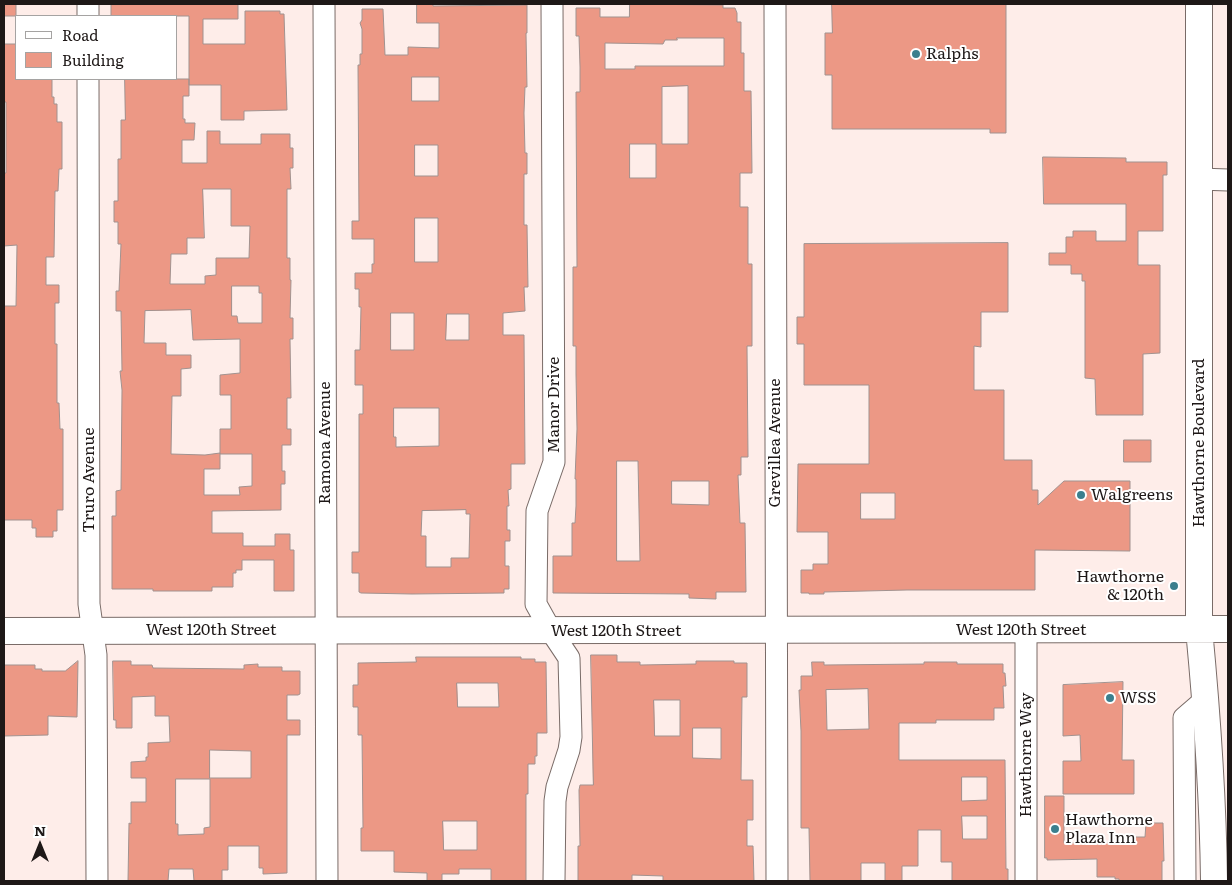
<!DOCTYPE html>
<style>
body{margin:0}
#map{position:relative;width:1232px;height:885px;overflow:hidden;background:#feede9;font-family:Literata,serif}
canvas{display:block}
.frame{position:absolute;inset:0;border:5px solid #1e1817;pointer-events:none}
.legend{position:absolute;left:15px;top:15px;width:162px;height:65px;box-sizing:border-box;background:#fff;border:1px solid #a5a3a2;margin:0;padding:6px 9px;list-style:none;font-size:15px;color:#1e1817}
.legend li{display:flex;align-items:center;gap:10px;height:25px}
.legend b{width:25px;border:1px solid #a5a3a2}
.north{position:absolute;left:15px;top:820px;width:50px;height:50px;-webkit-text-stroke:4px #fff;paint-order:stroke;rotate:0deg;font-size:14px;font-weight:700;line-height:20px;text-align:center;color:#1e1817}
.north::after{content:'';display:block;margin:auto;width:18px;height:22px;background:#1e1817;clip-path:polygon(50% 0,100% 100%,50% 72%,0 100%)}
</style>
<div id="map">
<canvas width="1232" height="885"></canvas>
<div class="frame"></div>
<ul class="legend">
<li><b style="height:6px;background:#fff"></b>Road</li>
<li><b style="height:14px;background:#ec9885"></b>Building</li>
</ul>
<div class="north">N</div>
</div>
<script>
const ctx = document.querySelector('canvas').getContext('2d');
ctx.lineJoin = 'round';
function fillPath(path, color) {
  ctx.fillStyle = color;
  ctx.fill(path, 'evenodd');
}
function trace(path, color, width, dash) {
  ctx.strokeStyle = color;
  ctx.lineWidth = width;
  ctx.lineCap = dash ? 'butt' : 'round';
  ctx.setLineDash(dash || []);
  ctx.stroke(path);
}
function write(font, color, halo, rows, align = 'center') {
  ctx.font = font + ' Literata,serif';
  ctx.lineWidth = 4;
  ctx.setLineDash([]);
  ctx.textBaseline = 'middle';
  ctx.strokeStyle = halo;
  ctx.fillStyle = color;
  for (const [text, x, y, turn = 0] of rows) {
    ctx.save();
    ctx.translate(x, y);
    ctx.rotate((+turn || 0) * Math.PI / 180);
    ctx.textAlign = isNaN(turn) ? turn : align;
    if (halo) ctx.strokeText(text, 0, 0);
    ctx.fillText(text, 0, 0);
    ctx.restore();
  }
}
const building = new Path2D(`
 M4,4H16V16H4Z
 M238,4V19H203V44H245V11H280V14H284L287,110L244,111V120H221V85H189V16H111V5Z
 M417,4H433V6L527,5V33H526L527,87H525L524,113L525,153H527V174H524V225H527L528,287H524L525,311L503,313V335H524L525,464H511V489L508,490L509,506H507V530H510V541H505V566H509V589H504V593L412,594L361,593L359,592V573H352V552H359V414H363V385H355V350H360L361,307H359V289H355V273H372V264H374V239H352V221H359L358,65H360V54H362V29L360,23L362,20V9H383L385,55H408V47L439,48V23H417ZM412,77H439V101H412ZM415,145H438V176H415ZM415,218H438V262H415ZM391,313H414V350H391ZM447,314H469V340H446ZM394,408H439V446L396,447V437H394ZM466,510V514H470L469,558H451V567H426V536H421L422,511Z
 M630,4L723,5V8H735L737,13V22H741V53H744V91H751L752,173H740V207H748V264H752V346H747L748,457H741V475H738L740,523H745L746,592H716V599L689,598V594L553,593V556H572V523H575L576,506V479H575L577,429L576,374V346H573V267H577L576,92H580V67L579,36H576V8H600V17H629ZM677,38H724V66H635V69H605V43L663,44L665,40H677ZM688,86V144H662V87ZM630,144H656V178H630ZM617,461H638L640,561H617ZM672,481H709V505L672,504Z
 M832,4H1006V133H990V129H832V75H825V33H832Z
 M4,44H16V79H52V97H54V104H57V122H62V169H59L58,191H55L54,257H46V285H59V303H55V344H57V403H59L60,429H63V510H57V531H53V537H36V528H32V520H4V306H16L17,245L4,246V173H6V102H4Z
 M125,79H189V96H183V119H185V123H195L194,140H182V163H207V131H220V144H261V134H290V148H293V168H290L291,189H287V258H290V280H291L290,318H293V339H290L291,398H287V429H291V445H282V471H285V484H281V510L212,511V533H243V546H275V534H290V550H294V591H274V560H242V570H236V573H233V587H212V591H153V589H112V516H116V491L121,490L122,390L120,371H122L121,311H116V291H119L121,244H118V222H114V201H118V159H121V120H125ZM203,189H231V226H250L249,258H216V275L205,276V284H170L171,254H187V238H204ZM232,286H259V293H262V323H238L237,316H232ZM191,310L193,340L240,339V373L220,375V395H231V429H220V454H252V486L239,487L240,495H204V469H220V453L205,455L171,454L172,396H181V369L191,368V355H166V343H144L145,311Z
 M1043,157L1126,158V162H1167V175H1163V231H1138V265H1160V353L1143,354V415H1096L1095,379L1085,378V281H1082V274H1071V265H1049V253H1066V237H1073V231H1096V241H1126V204H1044Z
 M1008,243V312H981V347L974,346V390H1004V460H1032V490H1038V505L1064,481H1130V551L1035,550V590H907L824,592V594H809V593H801V570H813V564H828V532H797L798,464H869V385H804V344H797V317H804V244ZM861,493H895V519H861Z
 M1124,440H1151V462H1124Z
 M591,655H617V662H640V665L696,664V661H734V663H747V697H742L741,780H753V820H747V846H753L754,881H663V876L632,875V881H578V846H580L579,790L580,785H593ZM654,700H680V736H655ZM693,728H721V759L693,758Z
 M416,657H521V659H535V662H546L547,733H537V756H535V764H528V794H526V881H491V869H459V874H442V881H427V873L394,872V851H361V828H363L362,735H358V707H353V685H358V663L416,662ZM457,683H498L499,707H458ZM443,821H477V850H444Z
 M78,661L77,717L48,716V735L4,736V665H35V669H42V671H65Z
 M113,661H131V665H152L153,668L244,669V665L258,664V667H282V671H300V694L298,695H287V720H300V735H287V873L263,874V868H259V846H228V870H222V881H194L193,869H169L168,881H128L129,823L131,824V802H146V778H131V762L146,761V757H148V743L170,742L169,716H155V696L132,697V728H116V720H114ZM210,750L251,751V778H210ZM176,779H210V827L204,828V834L178,835V824H176Z
 M812,662H824V665L924,664V662H957V664H1003V673H1005L1006,686H1003L1004,708H994V720H936V723H899V760H1005L1006,869H1008V881H952V862H941V830H918V866H902V881H885V863H861V881H810L809,828H801V731L799,690H801V676H812ZM868,689L869,729L827,730L826,690ZM962,777H987V800L962,801ZM962,816H987V839H963Z
 M1123,682L1122,760H1134V794H1063V761H1081L1080,735L1063,736V685Z
 M1045,796H1064V843L1134,842V837H1145L1146,823H1163L1164,861H1162V881H1119V879H1115V877H1097V859L1047,860V858H1045Z`);
fillPath(building, '#ec9885');
trace(building, '#a1928f', 1);
const minor = new Path2D(`
 M88,4V16
 M324,4L327,881
 M552,4L554,462L537,511L536,604L551,631L569,658L571,737L569,750L557,787L555,801L554,881
 M775,4L777,881
 M88,79L89,604L96,655L97,881
 M1199,179L1228,180
 M1026,630V881
 M1185,881L1184,718L1206,699`);
const major = new Path2D(`
 M1199,4V629C1207,713 1213,797 1214,881
 M4,631L1228,629`);
trace(minor, '#796b67', 23);
trace(major, '#796b67', 28);
trace(minor, '#fff', 21);
trace(major, '#fff', 26);
for (const [x, y, r, color] of [
 [916,54,5,"#3b7f8e"],
 [1081,495,5,"#3b7f8e"],
 [1174,586,5,"#3b7f8e"],
 [1110,698,5,"#3b7f8e"],
 [1055,829,5,"#3b7f8e"]
]) {
  const dot = new Path2D();
  dot.arc(x, y, r, 0, 2 * Math.PI);
  ctx.fillStyle = color;
  ctx.fill(dot);
  trace(dot, '#fff', 2);
}
write('16px', '#1e1817', '#fff', [
 ["Ralphs",926,54],
 ["Walgreens",1091,495],
 ["Hawthorne",1164,577,"right"],
 ["& 120th",1164,595,"right"],
 ["WSS",1120,698],
 ["Hawthorne",1065,820],
 ["Plaza Inn",1065,838]
], 'left');
write('16px', '#1e1817', '#fff', [
 ["Manor Drive",554,405,-90],
 ["Ramona Avenue",325,443,-90],
 ["Grevillea Avenue",775,443,-90],
 ["Hawthorne Boulevard",1199,443,-90],
 ["Truro Avenue",89,480,-90],
 ["West 120th Street",211,630],
 ["West 120th Street",1021,630],
 ["West 120th Street",616,631],
 ["Hawthorne Way",1026,755,-90]
]);
</script>
